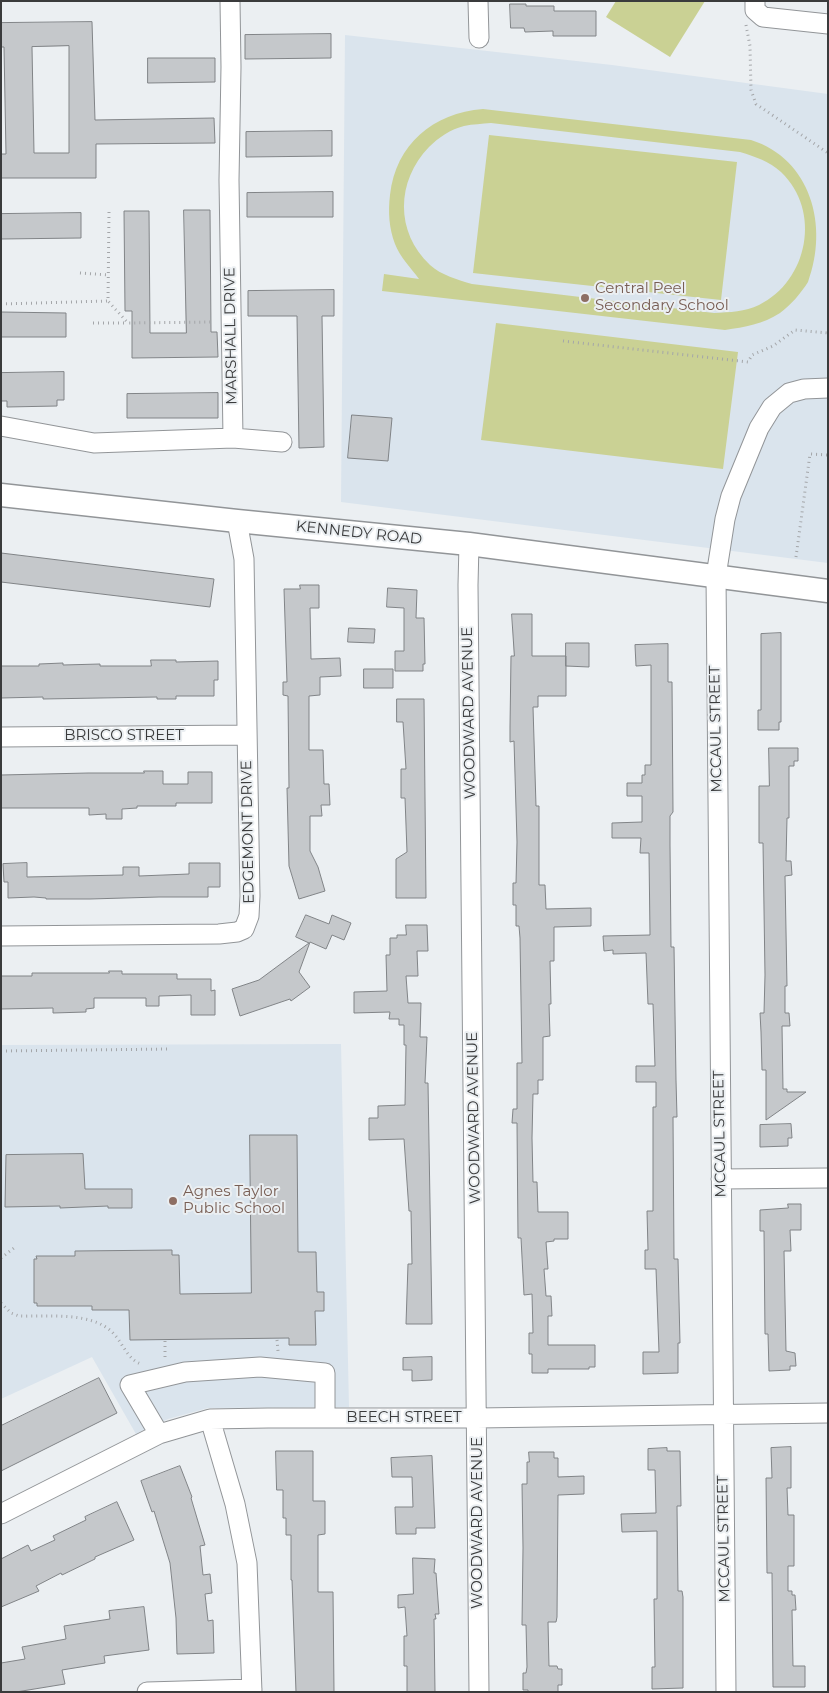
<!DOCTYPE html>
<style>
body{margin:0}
#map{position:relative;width:829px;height:1693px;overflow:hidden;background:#ebeff2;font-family:Montserrat,sans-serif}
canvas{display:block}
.frame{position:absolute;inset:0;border:2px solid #3a3b3c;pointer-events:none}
</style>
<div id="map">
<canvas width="829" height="1693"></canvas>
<div class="frame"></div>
</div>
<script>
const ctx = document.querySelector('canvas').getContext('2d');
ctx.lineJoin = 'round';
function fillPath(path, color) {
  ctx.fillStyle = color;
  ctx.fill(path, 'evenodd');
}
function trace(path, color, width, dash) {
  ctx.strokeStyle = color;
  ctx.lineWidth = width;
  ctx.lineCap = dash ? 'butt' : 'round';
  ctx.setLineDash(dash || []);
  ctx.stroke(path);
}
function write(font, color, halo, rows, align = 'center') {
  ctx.font = font + ' Montserrat,sans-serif';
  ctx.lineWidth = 4;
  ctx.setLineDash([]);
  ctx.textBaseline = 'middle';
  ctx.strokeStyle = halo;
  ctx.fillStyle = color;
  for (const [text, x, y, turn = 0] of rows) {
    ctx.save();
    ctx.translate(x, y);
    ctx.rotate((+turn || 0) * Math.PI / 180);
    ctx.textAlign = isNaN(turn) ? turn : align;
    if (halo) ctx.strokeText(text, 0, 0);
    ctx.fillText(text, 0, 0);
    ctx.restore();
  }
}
fillPath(new Path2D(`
 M345,35L612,65L828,94V563L341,502Z
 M341,1044L349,1407L208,1408L168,1419L136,1434L92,1357L1,1399V1045Z`), '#dae4ed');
fillPath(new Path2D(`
 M616,1H705L670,57L606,17Z
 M483,109L751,140C811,159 829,226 808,282C801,293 791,305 780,313C763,324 745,327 725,330L382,291L384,274L419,279C411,268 400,257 395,244C389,228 388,212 390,195C396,144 433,113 483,109ZM491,123L740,152C756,157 769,161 781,172C822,211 808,281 759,305C745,312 730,312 714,313L472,284C458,280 441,275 430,265C395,232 396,181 429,147C438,138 451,129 464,126C473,124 482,124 491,123Z
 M489,135L737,162L721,300L473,273Z
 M496,323L738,352L723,469L481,440Z`), '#cad194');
const building = new Path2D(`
 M510,4H526V6H554V11H596V36H553V31L525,32L524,28H511Z
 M92,22L95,120L214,118L215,143L96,144V178H1V154H6L4,47H1V23ZM69,46V153H34L32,47Z
 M331,34V58L245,59V35Z
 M148,58H215V82L148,83Z
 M332,131V156L246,157V132Z
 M333,192V217H247V193Z
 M184,210H210L211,332H217L218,357L132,358V311H125L124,211H149L150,333H186Z
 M81,213V238L1,239V214Z
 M334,290V316H322L324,447L299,448L297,316H248V291Z
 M1,312L66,313V337H1Z
 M64,372V400H57V406L7,407V401H1V373Z
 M218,393V418H127V394Z
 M352,415L392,418L388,461L348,458Z
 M1,553L214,579L210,607L1,582Z
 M300,585H319V608H310L311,659L340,658L341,676L320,677V695L309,696V750H323L324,784H329L330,805H321L322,816H310V851L318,867L325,891L299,899L289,866L287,788H289L288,696L283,695V682H287L284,589H300Z
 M388,588L417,590L416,618H424L425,664H423V671H395V651H404V608L387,607Z
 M512,614H532V656H566V696H538V707H533L536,806H539V885H545L546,909L591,908V926L554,927V961H550L551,1004H549L550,1036L543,1037V1080H538V1094H533L532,1138L533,1182H537L538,1212H568V1239H554V1241L546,1242L548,1269H544L546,1296H551L552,1316H548V1345H595V1367H589V1369H548V1373H532V1354H529V1333H533L532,1294L524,1295L521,1238H518L517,1123H512L513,1109H517V1063H522L520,938L519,926H516V905H513V883H516L517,842L514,741L510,742V727L511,656H514Z
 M349,628L375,629L374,643L348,642Z
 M781,633V722H779V730H758V710H761V634Z
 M566,643H589V667L566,666Z
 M668,644V682H672L673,812L670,816V845L671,947H674L676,1080L677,1117H673L674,1259H678L680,1343H678V1373L643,1374V1352H659L656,1269H645V1250H648L647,1211H653V1107H656V1082H636V1066H655L653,1004H648L646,953L613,954V950L604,951L603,936L650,935L649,853H640L641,838H612V823L642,822V796H627V783H642V775H645V765H651V665L636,666L635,645Z
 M151,660H176V662L218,661V680H214V696H176V699H157V697L43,699V697L1,698V666H39V664L63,663V665L100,664V666H151Z
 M364,669H393V688H364Z
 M397,699H424L426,898H396V859L407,852L405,798H401V769H406L403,722H397Z
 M769,748H798V761H794V766H789V818H787L786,861H791L792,875L785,876L787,986H785V1013H789L790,1026H782L783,1089H787V1092H806L766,1120V1070H762L761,1032L760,1013H764L765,975L763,843H759V786H769Z
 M144,771H163V784H188V772H212V803H176V806H137V808L122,809V819H106V814L89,815V808H1V775L88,773H144Z
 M27,863V877L123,875V867H139V876L189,874V863H220V887H208V897H159L90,899H46V898L34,897L8,898V882H4L3,864Z
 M306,915L329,924L332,915L351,923L344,940L332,935L326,949L310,942L299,972L310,987L291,1001L290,999L240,1016L232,989L259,980L309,943L296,937Z
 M406,925H427L428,951H417L418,976H406L408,1003H421L420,1037H427L425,1083H428L432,1324H406L408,1264H412L411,1211H409L404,1139L369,1140V1118H378V1106L405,1105L406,1045H404V1025H399V1019H389L390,1012L354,1013V992L387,991L386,955H390V938H397V935H406Z
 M109,971H122V974H177V979H211V991L215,990V1015H191V995L159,996V1006H146V998H94V1008L86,1009V1012L53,1013V1008L1,1009V976H32V973H109Z
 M791,1124L792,1138H788V1146L760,1147V1125Z
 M250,1135H297L298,1252H316L317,1292H324V1311H315L316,1345H289V1338L130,1340L129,1310H92V1306H37V1303H34V1259H37L36,1256H75V1251L172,1250V1255H179L180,1294L251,1293Z
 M83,1154L85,1189H132V1208H108V1206L60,1208V1206L5,1207L6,1155Z
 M788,1204H801V1230H790L791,1251H784L786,1351L795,1353L796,1366H790V1370L769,1371L768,1334H765L764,1231H760V1210L788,1208Z
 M432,1357V1380L412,1381V1370H403V1358Z
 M99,1378L117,1413L1,1471V1426Z
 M791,1447V1488H787L788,1515H794V1566H788V1591H792V1595H795L796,1610H792L793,1666H805V1687H773L772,1573H767L766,1478H772L771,1448Z
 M667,1448V1451H680L681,1506H677L678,1591H682L683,1597V1688L652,1689V1667H655L654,1599H657V1531L622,1532L621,1514L656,1513L655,1470H648V1449Z
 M276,1451H313V1501H325V1534L318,1535V1592H333L334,1692H296L292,1580H291V1535H286V1518H283V1490H277Z
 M529,1452H554V1458H558V1477L584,1476V1494L558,1495L557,1617L556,1622H548L549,1666H557L558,1669H562V1685H558V1692H528V1690H523V1673H526L527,1667L526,1625H522L523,1548L522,1484H527V1462H529Z
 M432,1456L435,1528H416V1534H396L395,1507H413L412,1477H392L391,1458Z
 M180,1466L192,1497L191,1498L205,1545L200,1546L203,1575L210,1574L212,1593L205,1594L208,1621L213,1620L214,1653L177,1654L176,1618L170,1563L154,1511L152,1512L141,1481Z
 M117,1502L134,1540L95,1557V1559L62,1575L61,1573L36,1586L39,1591L1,1607V1559L28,1545L31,1551L55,1540L53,1536L86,1520L85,1517Z
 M413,1558L435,1559L434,1573H436L439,1614H435L436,1619H434L435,1692H407V1666H404V1636H407L405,1607L398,1608V1595L413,1594Z
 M144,1607L149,1650L104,1656L105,1663L62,1670L65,1684L16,1692H1V1663L25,1659L22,1647L66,1639L64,1626L110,1619L109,1611Z`);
fillPath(building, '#c5c8cb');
trace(building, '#818487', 1);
const minor = new Path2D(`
 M478,1L479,38
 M755,1V10L763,17L828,24
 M1,426L94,443L233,438L229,180L231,67L230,1
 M233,438L282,442
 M469,544L468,585L479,1692
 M1,737L246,735
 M1,936L219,934L237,932L244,929L249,916L250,896L244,559L237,521
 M721,1179L828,1178
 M210,1419L235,1504L247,1563L252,1692
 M159,1434L130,1385L185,1372L260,1367L325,1373V1418
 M1,1514L159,1434L210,1419L268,1418H477L828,1413
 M147,1692L252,1689
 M726,1692L716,576L725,519L731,496L759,428L772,407L789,393L804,389L828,388`);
const major = new Path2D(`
 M1,495L237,521L469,544L828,591`);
trace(minor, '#929598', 21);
trace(major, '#929598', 25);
trace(new Path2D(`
 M746,25L750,46L751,90L756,104L828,153
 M109,212L108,301L128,323L214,322
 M80,273L109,275
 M1,304L108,301
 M93,323H127
 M563,341L748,362L752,355L773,346L795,330L828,333
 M796,557L810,454L828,455
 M1,1051L169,1049
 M1,1258L14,1248
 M1,1303L11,1313L19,1316C47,1317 92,1311 113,1333C123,1343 127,1359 141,1364
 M277,1340L278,1351
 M165,1341V1360`), '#a4a6a9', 3, [1, 4]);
trace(minor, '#fff', 19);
trace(major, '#fff', 22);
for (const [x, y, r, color] of [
 [585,298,5,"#8d6e63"],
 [173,1201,5,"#8d6e63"]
]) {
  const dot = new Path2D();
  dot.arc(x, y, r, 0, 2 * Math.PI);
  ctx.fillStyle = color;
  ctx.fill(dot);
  trace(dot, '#ebeff2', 2);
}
write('15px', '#785e54', '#ebeff2', [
 ["Central Peel",595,289],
 ["Secondary School",595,306],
 ["Agnes Taylor",183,1192],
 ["Public School",183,1209]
], 'left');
write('15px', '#3a3b3c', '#ebeff2', [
 ["MARSHALL DRIVE",231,336,-91],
 ["KENNEDY ROAD",359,533,6],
 ["WOODWARD AVENUE",469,713,-91],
 ["MCCAUL STREET",716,729,-91],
 ["BRISCO STREET",124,736],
 ["EDGEMONT DRIVE",248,832,-91],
 ["WOODWARD AVENUE",474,1118,-91],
 ["MCCAUL STREET",720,1134,-91],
 ["BEECH STREET",404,1418],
 ["WOODWARD AVENUE",478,1523,-90],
 ["MCCAUL STREET",724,1539,-91]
]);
</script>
